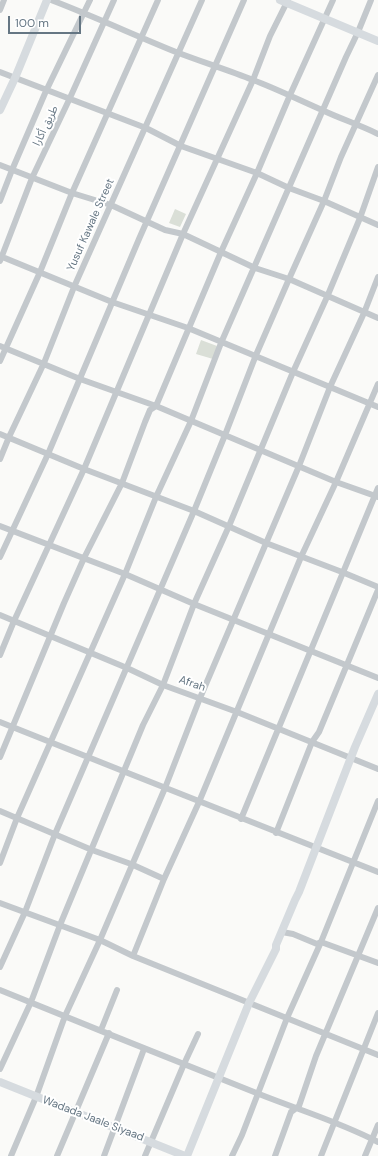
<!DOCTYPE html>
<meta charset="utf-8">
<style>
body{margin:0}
#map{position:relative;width:378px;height:1156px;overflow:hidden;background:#fafaf8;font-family:"DM Sans",sans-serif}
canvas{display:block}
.scale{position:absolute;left:8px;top:16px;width:73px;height:18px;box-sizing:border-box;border:2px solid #657683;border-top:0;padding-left:5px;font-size:12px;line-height:14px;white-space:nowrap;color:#657683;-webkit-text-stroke:3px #fff;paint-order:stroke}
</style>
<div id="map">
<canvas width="378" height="1156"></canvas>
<div class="scale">100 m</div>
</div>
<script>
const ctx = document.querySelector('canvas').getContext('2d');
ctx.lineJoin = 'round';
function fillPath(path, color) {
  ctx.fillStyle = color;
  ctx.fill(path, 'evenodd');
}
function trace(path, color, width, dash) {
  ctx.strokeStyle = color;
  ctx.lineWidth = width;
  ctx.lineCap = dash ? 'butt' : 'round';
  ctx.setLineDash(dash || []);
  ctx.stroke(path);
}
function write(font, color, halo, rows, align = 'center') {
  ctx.font = font + ' "DM Sans","Noto Sans Arabic",sans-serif';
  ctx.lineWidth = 4;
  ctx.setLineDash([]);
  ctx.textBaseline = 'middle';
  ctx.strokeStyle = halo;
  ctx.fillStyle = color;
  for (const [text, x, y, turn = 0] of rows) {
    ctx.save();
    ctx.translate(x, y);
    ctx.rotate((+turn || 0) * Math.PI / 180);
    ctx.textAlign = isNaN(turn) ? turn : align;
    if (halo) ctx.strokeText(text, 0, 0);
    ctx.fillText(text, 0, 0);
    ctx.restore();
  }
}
fillPath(new Path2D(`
 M175,209L186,214L180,227L169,223Z
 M201,340L217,346L213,359L196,354Z`), '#dadfd7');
trace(new Path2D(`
 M51,0C93,16 134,35 176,52C202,62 228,70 253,80C277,89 299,100 322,110C341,119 360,125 378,134
 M0,10L4,0
 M0,72L146,128L181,146L257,173L289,188L324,201L378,225
 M0,165L72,193L111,205L165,230L183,234L255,268L289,279L378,318
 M0,201L12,170L46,91L90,0
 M0,256L112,302L188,328L378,407
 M0,261L32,178L69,100L114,0
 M0,346L80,379L156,406L336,482L378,497
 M0,361L40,272L72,193L158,0
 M0,434L84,469L194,511L266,543L342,572L378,587
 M0,459L9,437L44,363L74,287L202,0
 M0,526L125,574L194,604L378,678
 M0,557L48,454L139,239L244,0
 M0,615L127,668L163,685L237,712L378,769
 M0,655L14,621L84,469L183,234L253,80L270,36L288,0
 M0,722C126,772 252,823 378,872
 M0,757L64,603L84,558L122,483L145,422L150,410L156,406L221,252L257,173L290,95L333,0
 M0,811L92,850L131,864L164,879
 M241,819L378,488
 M276,833L312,742L319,732L378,590
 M0,863L17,818L125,574L156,497L191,421L221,343L346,57L358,32L371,0
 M0,903L100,940L133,956L378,1055
 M282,932L293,934L317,944L321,942L378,963
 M133,956L164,879L199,802L301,557L336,482L378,384
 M0,967L25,912L55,834L194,511L225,435L256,355L289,279L324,201L341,157L378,75
 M0,990C86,1025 173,1060 259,1094C299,1110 340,1122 378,1142
 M101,1030L117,990
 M0,1069L31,1002L60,925L143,725L163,685L194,604L229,526L293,372L327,297L360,218L378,167
 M11,1156L36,1097L65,1016L100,940L165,788L200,698L299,466L330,387L364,313L378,277
 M57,1156L109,1033
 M104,1156L144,1049
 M145,1156L184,1064L198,1034
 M232,1156L242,1135L287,1018L321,942L378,801
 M275,1156L291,1112L299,1106L316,1056L378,908
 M321,1156L378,1013
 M365,1156L378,1125`), '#c3c8cc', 6);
trace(new Path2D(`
 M280,0L378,41
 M0,110L15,78L47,0
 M0,1082L185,1156
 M187,1156L249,1003L276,949V945L295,900L299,892L355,747L378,694`), '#d6dbdf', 8);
write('11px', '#657683', '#fff', [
 ["طريق أكارا",46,126,-64],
 ["Yusuf Kawale Street",91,225,-66],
 ["Afrah",192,684,19],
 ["Wadada Jaale Siyaad",93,1119,21]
]);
</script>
